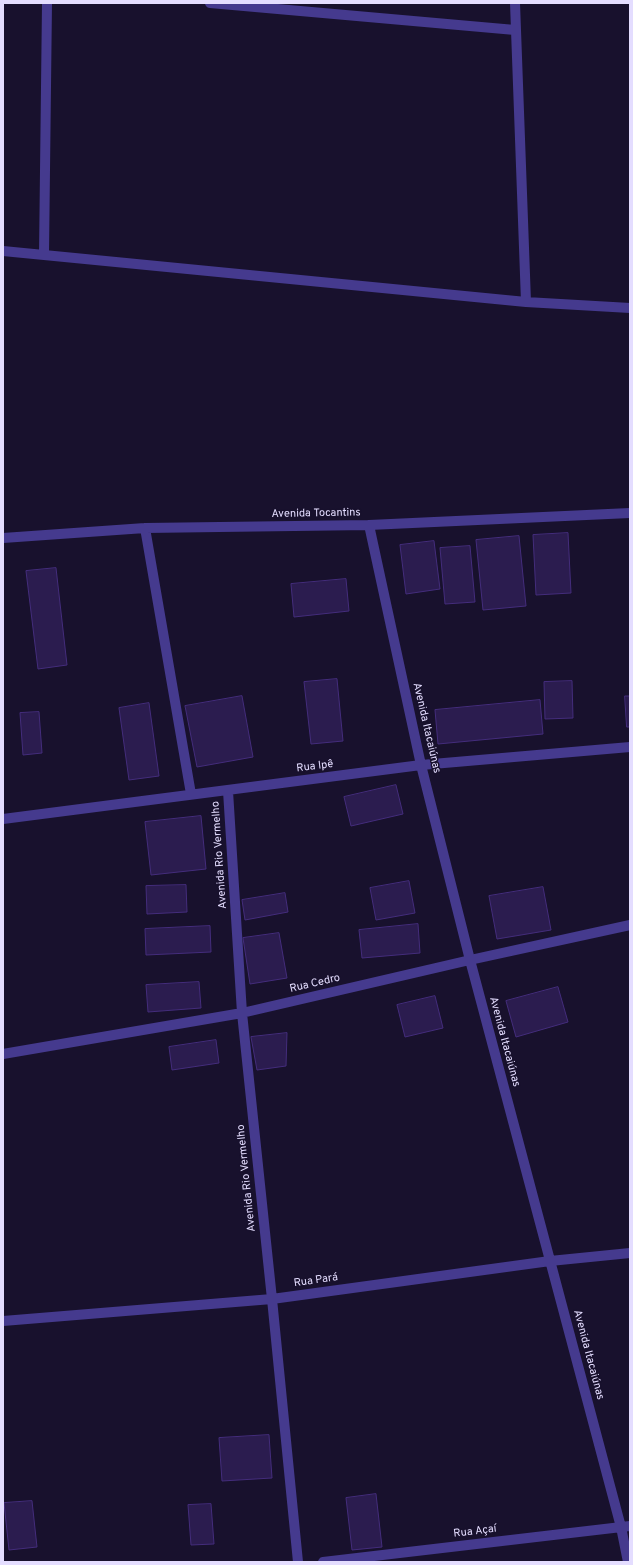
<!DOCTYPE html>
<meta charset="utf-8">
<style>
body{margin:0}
#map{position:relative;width:633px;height:1565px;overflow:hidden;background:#18112d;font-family:Overpass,sans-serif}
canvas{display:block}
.frame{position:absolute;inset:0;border:4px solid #e4ddff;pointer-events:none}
</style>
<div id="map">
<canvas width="633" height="1565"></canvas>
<div class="frame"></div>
</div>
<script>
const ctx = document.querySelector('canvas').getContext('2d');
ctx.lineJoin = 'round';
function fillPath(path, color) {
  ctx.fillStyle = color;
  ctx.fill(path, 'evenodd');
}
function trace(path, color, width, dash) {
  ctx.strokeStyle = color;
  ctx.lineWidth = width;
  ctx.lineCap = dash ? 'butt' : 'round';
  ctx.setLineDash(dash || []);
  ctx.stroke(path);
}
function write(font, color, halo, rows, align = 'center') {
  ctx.font = font + ' Overpass,sans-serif';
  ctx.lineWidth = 3;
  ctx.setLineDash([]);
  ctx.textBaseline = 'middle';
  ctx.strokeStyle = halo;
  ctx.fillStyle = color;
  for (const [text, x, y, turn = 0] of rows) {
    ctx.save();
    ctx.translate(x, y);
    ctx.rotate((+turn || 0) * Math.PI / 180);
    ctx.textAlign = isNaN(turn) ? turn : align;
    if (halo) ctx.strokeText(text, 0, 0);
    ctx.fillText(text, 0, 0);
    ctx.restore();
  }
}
const building = new Path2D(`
 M568,533L571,593L536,595L533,535Z
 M519,536L526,606L483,610L476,540Z
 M434,541L440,589L406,594L400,545Z
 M470,546L475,602L445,604L440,548Z
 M56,568L67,665L38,669L26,571Z
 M346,579L349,611L294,617L291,584Z
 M337,679L343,741L311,744L304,682Z
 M572,681L573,718L545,719L544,682Z
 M242,696L253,757L197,767L185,706Z
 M625,696H630V727H627Z
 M540,700L543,734L438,744L435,710Z
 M149,703L159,776L129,780L119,708Z
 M39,712L42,753L23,755L20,713Z
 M396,785L403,814L351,826L344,797Z
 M201,816L206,869L151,875L145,822Z
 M409,881L415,913L376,920L370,888Z
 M186,885L187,912L147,914L146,886Z
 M543,887L551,930L497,939L489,896Z
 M285,893L288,912L245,920L242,900Z
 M418,924L420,953L362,958L359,930Z
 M210,926L211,952L146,955L145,929Z
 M279,933L287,978L250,984L243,938Z
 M199,982L201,1008L148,1012L146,985Z
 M558,987L568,1022L516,1037L506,1001Z
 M435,996L443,1028L405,1037L397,1005Z
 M287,1033L286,1066L257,1070L251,1037Z
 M216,1040L219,1063L172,1070L169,1047Z
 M269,1435L272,1478L222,1481L219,1438Z
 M376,1494L382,1547L352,1550L346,1498Z
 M32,1501L37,1547L9,1550L4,1503Z
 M211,1504L214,1544L191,1545L188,1505Z`);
fillPath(building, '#2b1c4f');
trace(building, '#442d7c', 1);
trace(new Path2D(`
 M210,3L515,30
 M515,3L526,302
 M3,251L526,302L630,308
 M44,254L47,3
 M369,525L421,765L470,960L621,1527L628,1562
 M145,528L191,794
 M3,538L145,528L369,525L630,513
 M228,791L242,1013L272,1299L298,1562
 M3,819L421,765L630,747
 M3,1054L242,1013L470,960L630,925
 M3,1321L272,1299L550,1261L630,1253
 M323,1562L630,1526`), '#453a8e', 10);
write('11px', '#e4ddff', '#18112d', [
 ["Avenida Tocantins",316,514,-1],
 ["Avenida Itacaiúnas",426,728,77],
 ["Rua Ipê",315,767,-7],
 ["Avenida Rio Vermelho",220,855,-94],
 ["Rua Cedro",315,984,-13],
 ["Avenida Itacaiúnas",504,1042,75],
 ["Avenida Rio Vermelho",247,1178,-96],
 ["Rua Pará",316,1281,-8],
 ["Avenida Itacaiúnas",588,1355,75],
 ["Rua Açaí",475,1532,-7]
]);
</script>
